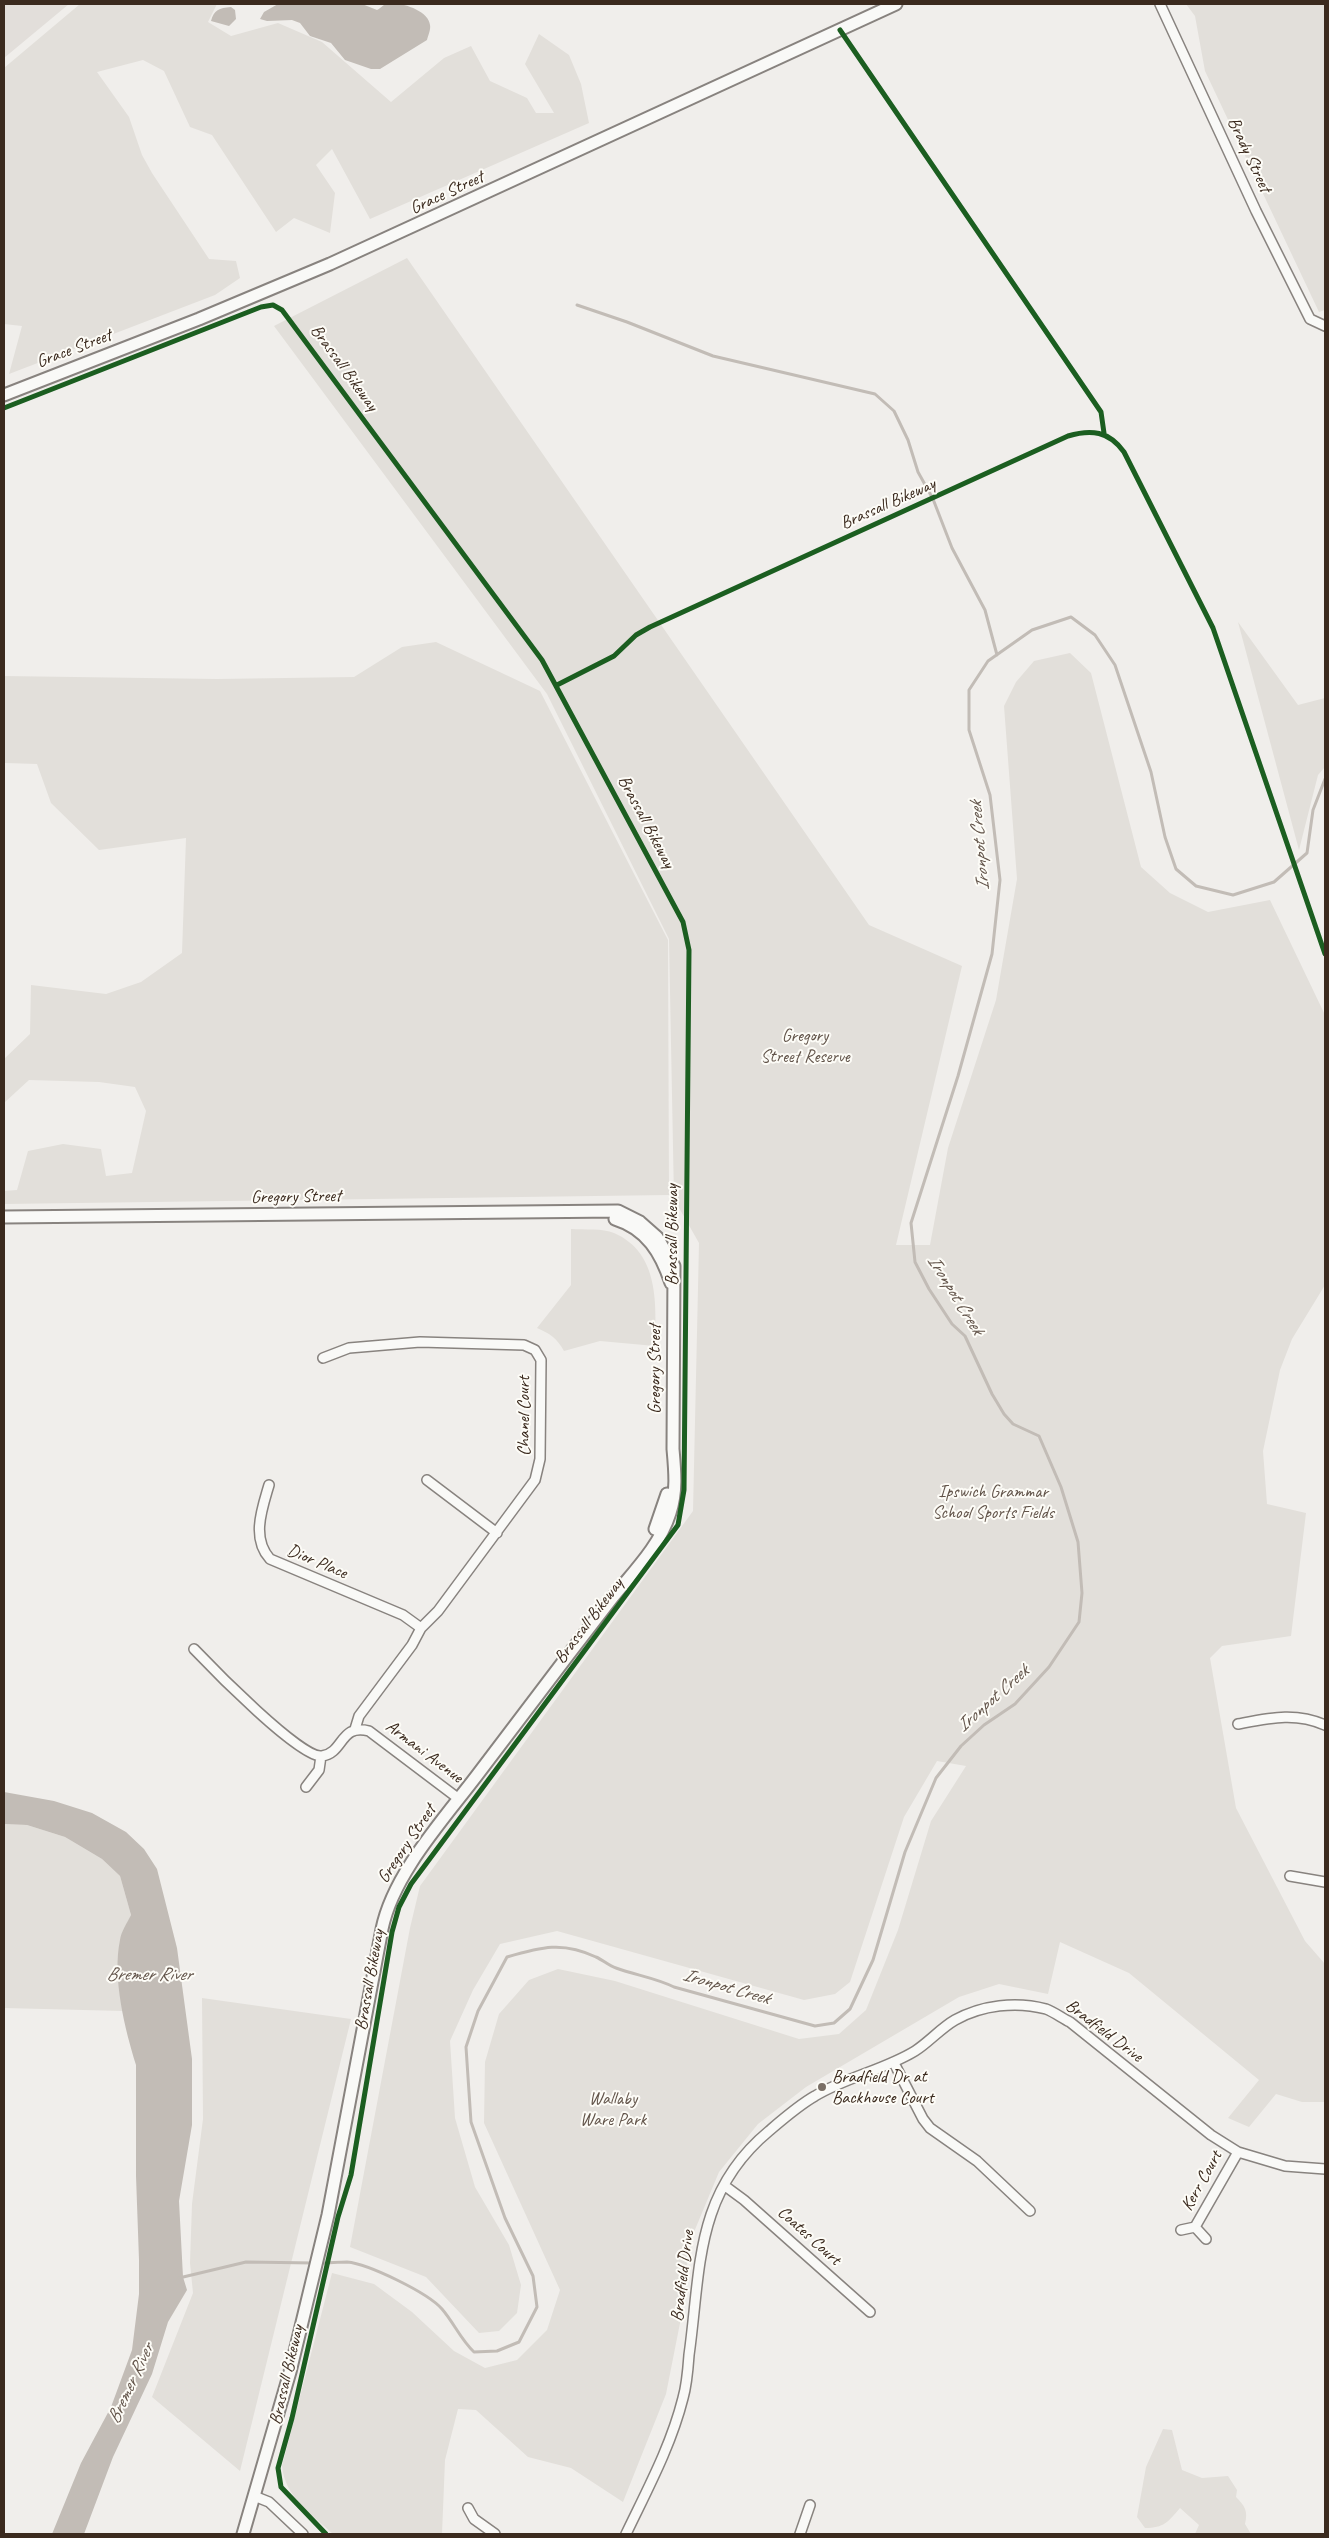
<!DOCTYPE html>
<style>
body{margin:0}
#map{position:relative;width:1329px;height:2538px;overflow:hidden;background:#f0eeeb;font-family:Caveat,sans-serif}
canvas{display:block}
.frame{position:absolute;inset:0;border:5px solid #3b2a1e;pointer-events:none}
</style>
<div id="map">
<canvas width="1329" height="2538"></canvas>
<div class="frame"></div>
</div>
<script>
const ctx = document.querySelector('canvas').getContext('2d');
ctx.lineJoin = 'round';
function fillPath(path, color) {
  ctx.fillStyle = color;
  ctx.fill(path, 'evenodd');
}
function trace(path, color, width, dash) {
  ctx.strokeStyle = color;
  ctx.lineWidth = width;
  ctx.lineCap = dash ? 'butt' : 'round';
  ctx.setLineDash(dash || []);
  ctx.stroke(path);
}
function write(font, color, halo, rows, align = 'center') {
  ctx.font = font + ' Caveat,sans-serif';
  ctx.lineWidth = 4;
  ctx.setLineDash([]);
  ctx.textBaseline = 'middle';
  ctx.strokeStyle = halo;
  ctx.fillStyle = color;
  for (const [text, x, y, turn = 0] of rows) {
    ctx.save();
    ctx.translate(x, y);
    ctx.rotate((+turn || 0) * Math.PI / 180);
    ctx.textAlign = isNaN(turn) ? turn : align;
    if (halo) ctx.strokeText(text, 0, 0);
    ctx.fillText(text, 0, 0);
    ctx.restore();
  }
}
fillPath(new Path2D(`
 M4,4H69L4,58Z`), '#e2deda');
fillPath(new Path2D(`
 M80,4H217L208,22L231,36L278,23L322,42L391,102L444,58L471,46L490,81L527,98L536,113H554L525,64L539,34L569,55L581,84L589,123L370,219L332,149L316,165L335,193L330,233L294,218L276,232L212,135L190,127L164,71L143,60L97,72L129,117L142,155L152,173L209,259L236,261L240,278L215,295L9,374L22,326L4,324V68Z
 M1186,4H1325V310L1319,312L1205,71L1195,16Z
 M407,258L869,925L962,966L896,1245H930L948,1148L996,1000L1017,879L1004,706L1016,682L1034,661L1070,653L1091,673L1141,867L1170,893L1208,912L1270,900L1325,1015V1285L1292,1339L1280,1370L1263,1451L1267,1504L1306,1513L1291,1636L1222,1646L1210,1658L1236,1808L1305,1941L1325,1964V2102H1302L1276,2094L1249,2127L1228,2118L1259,2080L1129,1973L1060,1942L1048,1994L999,1984L959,1997L806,2087L758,2124L719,2172L689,2244L681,2318L666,2394L623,2502L571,2468L528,2457L476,2410L458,2409L445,2460L442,2534H333C311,2514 285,2497 282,2466L332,2273L374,2284L412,2312L454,2351L485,2368L517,2360L547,2330L560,2290L484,2123L485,2062L499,2014L529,1980L558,1969L615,1981L799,2039L839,2034L866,2010L898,1930L931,1821L966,1766L937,1761L904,1817L850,1982L835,1994L804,2000L557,1931L500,1944L473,1990L450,2041L455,2118L475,2187L509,2245L521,2285L517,2313L499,2331L479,2333L426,2277L350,2247L410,1928L420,1886L693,1511L699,1243L674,1199L669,939L547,694L274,326Z
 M1238,622L1298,705L1325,698V767L1318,775L1299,850Z
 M436,642L540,691L668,940L669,1195L4,1204V1191L17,1190L28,1151L63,1144L101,1149L106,1176L132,1173L146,1111L135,1087L99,1082L29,1080L4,1103V1059L30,1034L31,985L106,994L141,982L182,953L186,838L99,850L51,803L37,764L5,763L4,768V676L217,679L354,677L402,647Z
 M571,1229C584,1230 603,1228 614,1233C660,1253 656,1305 655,1346L600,1341L564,1351C557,1338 549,1333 537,1328L571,1285Z
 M4,1824L27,1825L65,1837L102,1859L120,1876L131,1915C113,1953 118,1971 123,2011L4,2008Z
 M202,1998L351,2019L240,2471L152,2397L193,2293L190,2263L192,2204L203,2119Z
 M1163,2429L1172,2430L1182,2470L1202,2478L1228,2476L1237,2490L1236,2497C1245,2506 1248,2511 1245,2524L1251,2534H1195L1199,2525L1180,2508C1168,2522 1164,2528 1145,2528L1137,2517L1146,2467Z`), '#e2dfda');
fillPath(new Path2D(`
 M278,4H362L377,10C381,8 384,4 387,4C399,1 429,10 430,25C431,29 428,36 427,40L380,69H371L345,60L331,43L310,36L300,23L292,20L267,21L260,19L264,12Z
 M231,7L235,10L236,19L229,26L211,21C214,10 219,8 231,7Z
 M4,1792L54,1801L92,1813L126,1832L144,1849L157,1869L177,1948L192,2059V2125L179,2201L183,2277L187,2290L168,2322L152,2374L113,2457L84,2534H52L81,2463L111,2407L132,2350L139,2294V2260L136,2176V2065C125,2029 112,1978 120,1940C121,1932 127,1923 131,1915L120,1876L102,1859L65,1837L27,1825L4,1824Z`), '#c2bcb6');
trace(new Path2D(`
 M577,305L627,322L713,356L875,394L894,411L908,440L918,472L933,499L952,548L985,610L997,655
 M320,2263C329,2263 338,2262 347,2262C369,2264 428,2293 442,2309C454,2323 461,2340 474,2352L497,2351L519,2342L537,2307L533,2276L505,2218L471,2122L466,2047L478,2011L507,1957C541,1947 563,1941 596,1957C603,1960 609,1966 616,1968C635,1975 656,1978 674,1987L815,2026L834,2023L850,2009L873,1960L905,1852L936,1778L961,1746L984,1725L1015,1704L1049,1667L1079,1622L1082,1593L1078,1542L1061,1487L1039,1436L1013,1424L1004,1414L992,1394L965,1336L952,1324L929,1289L915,1262L911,1223L958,1076L992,954L1000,880L990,795L969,730V690L988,661L1032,630L1071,617L1095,635L1115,665L1151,772L1165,837L1176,869L1196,886L1233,895L1274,882L1307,853L1313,810L1325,779
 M179,2278L246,2262L314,2263`), '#c2bcb6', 3);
const street = new Path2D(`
 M1160,4L1256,211L1310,319L1325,326
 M323,1358L349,1348L420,1342L524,1345L535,1350L541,1360L540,1459L535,1480L438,1611L421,1628L412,1645L359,1716L355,1729
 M427,1480L497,1533
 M269,1485C262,1509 251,1538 270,1559L403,1615L421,1628
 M194,1649C212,1668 301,1759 322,1756C344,1753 340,1723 369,1731L459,1799
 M1238,1724C1270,1718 1295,1712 1325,1725
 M306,1787L319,1770L321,1756
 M1290,1876L1325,1882
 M894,2063L923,2119L930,2128L977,2161L1030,2211
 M725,2186L744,2200L870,2312
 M1195,2227L1238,2152
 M1181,2230L1195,2227L1206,2239
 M254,2496L269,2502L303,2534
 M468,2508L474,2519L495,2534
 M626,2534C647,2490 671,2446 683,2398C687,2384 688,2369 689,2355C701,2270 694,2193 769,2131C783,2119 799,2105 815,2096C846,2077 884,2070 915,2051C929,2042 941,2028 955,2020C982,2005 1016,2001 1046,2009C1054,2012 1062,2018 1070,2022L1211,2135L1238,2152L1285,2166L1325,2169
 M800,2534L810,2505`);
const secondary = new Path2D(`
 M4,395L199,319L330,264L896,4
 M4,1217L618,1211L640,1222L657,1237L674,1266L673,1449C675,1471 677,1492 670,1513C659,1548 631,1574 609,1602C565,1659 522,1716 478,1774C444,1819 393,1874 382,1929L328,2215L290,2372L243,2534
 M615,1219C647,1229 661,1253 671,1283
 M655,1529L667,1494`);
trace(street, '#88837f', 12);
trace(secondary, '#88837f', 15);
trace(street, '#f9f9f7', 9);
trace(secondary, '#f9f9f7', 11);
trace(new Path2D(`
 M840,30L1101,412L1104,433
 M4,408L261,307L273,305L282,310L542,660L683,922L689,950L684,1490L678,1525L411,1884L399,1907L392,1932L351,2175L338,2217L292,2418L278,2468L281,2487L326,2534
 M557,685L614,656L636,635L650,627L1068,436C1091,429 1109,431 1124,452L1213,628L1325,954`), '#1b5e20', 5);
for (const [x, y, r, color] of [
 [822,2087,5,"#7a6f66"]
]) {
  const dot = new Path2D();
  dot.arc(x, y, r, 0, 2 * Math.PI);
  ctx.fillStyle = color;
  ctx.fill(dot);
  trace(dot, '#fdfcf7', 2);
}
write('18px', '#3b2a1e', '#fdfcf7', [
 ["Brady Street",1249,155,65],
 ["Grace Street",447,193,-25],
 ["Grace Street",74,349,-21],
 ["Brassall Bikeway",344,368,54],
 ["Brassall Bikeway",888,504,-24],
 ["Brassall Bikeway",646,822,62],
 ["Gregory Street",296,1197,-1],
 ["Brassall Bikeway",672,1235,-90],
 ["Gregory Street",655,1369,-90],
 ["Chanel Court",524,1416,-90],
 ["Dior Place",317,1562,23],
 ["Brassall Bikeway",589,1621,-53],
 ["Armani Avenue",424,1752,37],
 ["Gregory Street",407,1844,-56],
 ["Brassall Bikeway",370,1980,-80],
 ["Bradfield Drive",1104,2031,37],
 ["Kerr Court",1202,2181,-61],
 ["Coates Court",809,2236,42],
 ["Bradfield Drive",683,2276,-83],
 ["Brassall Bikeway",287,2375,-77]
]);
write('18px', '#62544a', '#fdfcf7', [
 ["Gregory",805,1036],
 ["Street Reserve",805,1057],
 ["Ipswich Grammar",993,1492],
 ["School Sports Fields",993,1513],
 ["Wallaby",613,2099],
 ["Ware Park",613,2120]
]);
write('18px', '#3b2a1e', '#fdfcf7', [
 ["Bradfield Dr at",832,2077],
 ["Backhouse Court",832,2098]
], 'left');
write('italic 19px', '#63554b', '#fdfcf7', [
 ["Ironpot Creek",980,846,-95],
 ["Ironpot Creek",955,1295,58],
 ["Ironpot Creek",993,1699,-42],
 ["Bremer River",149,1975],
 ["Ironpot Creek",726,1987,16],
 ["Bremer River",131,2384,-65]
]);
</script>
